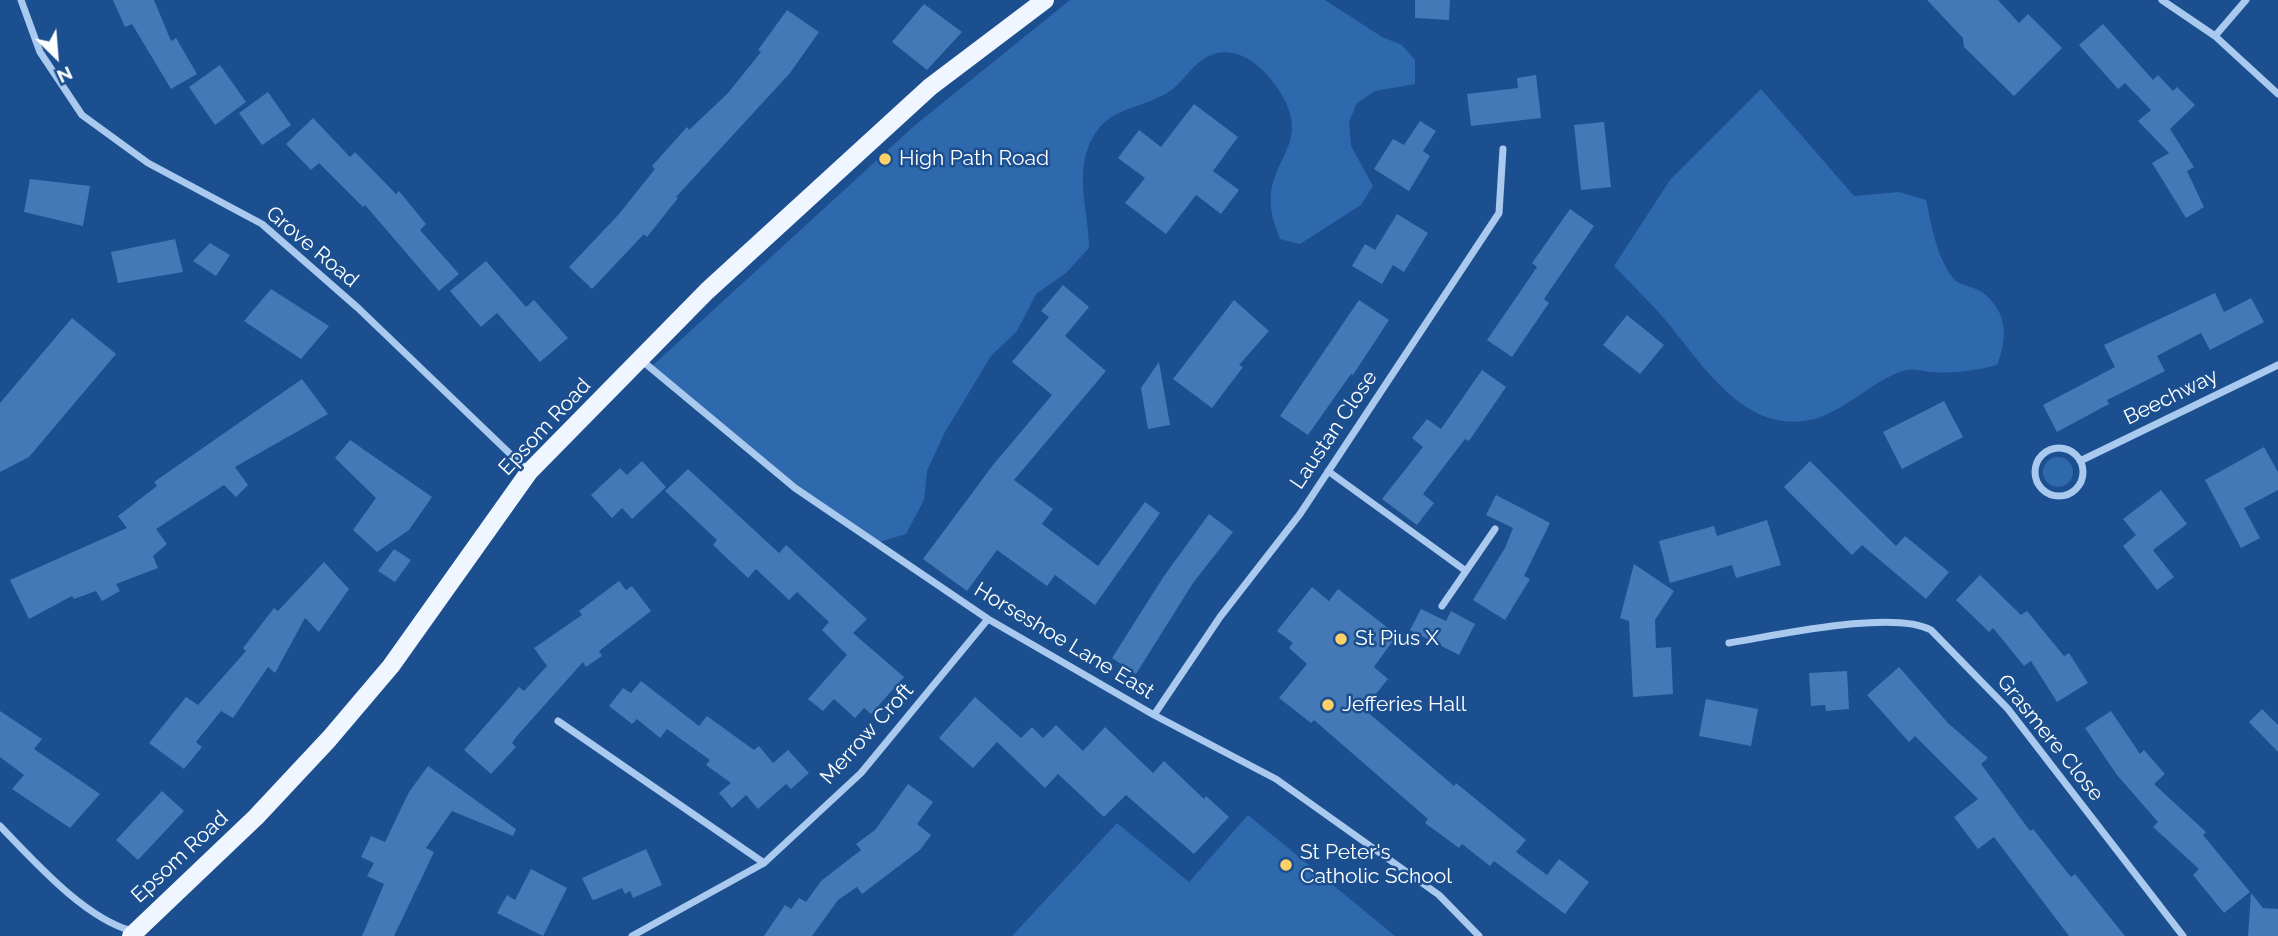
<!DOCTYPE html>
<style>
body{margin:0}
#map{position:relative;width:2278px;height:936px;overflow:hidden;background:#1b4f8f;font-family:Raleway,sans-serif}
canvas{display:block}
.north{position:absolute;left:21px;top:21px;width:70px;height:70px;-webkit-text-stroke:5px #1b4f8f;paint-order:stroke;rotate:155deg;font-size:19px;font-weight:700;line-height:28px;text-align:center;color:#fff}
.north::after{content:'';display:block;margin:auto;width:24px;height:32px;background:#fff;clip-path:polygon(50% 0,100% 100%,50% 72%,0 100%)}
</style>
<div id="map">
<canvas width="2278" height="936"></canvas>
<div class="north">N</div>
</div>
<script>
const ctx = document.querySelector('canvas').getContext('2d');
ctx.lineJoin = 'round';
function fillPath(path, color) {
  ctx.fillStyle = color;
  ctx.fill(path, 'evenodd');
}
function trace(path, color, width, dash) {
  ctx.strokeStyle = color;
  ctx.lineWidth = width;
  ctx.lineCap = dash ? 'butt' : 'round';
  ctx.setLineDash(dash || []);
  ctx.stroke(path);
}
function write(font, color, halo, rows, align = 'center') {
  ctx.font = font + ' Raleway,sans-serif';
  ctx.lineWidth = 5;
  ctx.setLineDash([]);
  ctx.textBaseline = 'middle';
  ctx.strokeStyle = halo;
  ctx.fillStyle = color;
  for (const [text, x, y, turn = 0] of rows) {
    ctx.save();
    ctx.translate(x, y);
    ctx.rotate((+turn || 0) * Math.PI / 180);
    ctx.textAlign = isNaN(turn) ? turn : align;
    if (halo) ctx.strokeText(text, 0, 0);
    ctx.fillText(text, 0, 0);
    ctx.restore();
  }
}
fillPath(new Path2D(`
 M1070,0H1325L1382,37L1402,45L1415,60V84L1375,91L1357,103L1349,122L1351,146L1373,186L1361,205L1300,244L1280,239C1274,223 1269,210 1271,193C1276,155 1307,141 1283,97C1268,69 1234,37 1202,60C1189,69 1181,85 1167,93C1134,112 1104,106 1088,148C1076,179 1089,216 1089,248L1066,273L1036,294L1017,331L991,356L945,432L927,471L924,500L906,534L876,543L795,488L650,368L914,126Z
 M1761,89L1854,196L1899,192L1926,200C1932,226 1936,256 1953,278C1959,286 1973,286 1982,292C2008,312 2008,338 1997,365C1977,370 1955,374 1934,372C1925,372 1916,368 1907,370C1881,375 1848,408 1818,418C1745,440 1701,361 1662,316C1647,299 1630,283 1614,266L1670,180Z
 M2043 472a15 15 0 1 1 30 0a15 15 0 1 1-30 0Z
 M1248,815L1395,936H1012L1117,823L1189,882Z`), '#2e69ad');
fillPath(new Path2D(`
 M113,0H154L171,41L176,38L197,74L171,89L132,24L125,27Z
 M1415,0H1450L1449,20L1415,18Z
 M1927,0H1998L2019,23L2028,14L2062,48L2014,96L1964,47L1963,38Z
 M924,4L962,32L927,70L892,42Z
 M787,10L819,32L790,73L676,197L678,198L647,237L644,234L592,289L569,267L619,214L655,169L652,166L687,127L689,130L728,93L761,52L758,50Z
 M2103,24L2153,80L2158,75L2173,91L2177,87L2195,105L2170,129L2194,167L2187,171L2204,207L2186,218L2152,163L2169,153L2138,121L2151,110L2125,83L2118,89L2079,45Z
 M220,65L246,102L215,125L189,87Z
 M1536,75L1541,118L1471,126L1467,94L1518,88L1517,78Z
 M268,92L291,125L262,145L239,113Z
 M1194,104L1238,137L1213,171L1239,190L1221,214L1196,195L1166,234L1125,203L1145,178L1118,158L1139,130L1161,147Z
 M313,118L350,157L355,152L396,194L399,191L426,224L420,230L459,274L439,291L365,205L363,207L319,163L311,170L286,144Z
 M1420,121L1436,131L1423,151L1430,156L1409,191L1374,169L1393,139L1404,145Z
 M1604,122L1611,187L1581,190L1574,125Z
 M30,179L90,186L83,226L24,212Z
 M1570,209L1594,226L1544,299L1549,303L1512,357L1487,340L1537,267L1532,263Z
 M1397,214L1428,233L1404,272L1393,265L1382,284L1352,266L1365,244L1375,250Z
 M175,239L183,272L118,283L111,252Z
 M210,243L230,255L216,276L193,261Z
 M486,261L526,307L534,300L568,338L540,362L497,313L481,327L450,291Z
 M1063,285L1089,307L1065,336L1106,371L1014,480L1053,509L1042,524L1098,566L1145,502L1160,513L1095,605L1055,575L1047,586L997,550L967,591L923,559L993,465L1052,395L1012,362L1049,317L1041,311Z
 M271,289L329,326L301,359L244,321Z
 M2215,293L2224,312L2251,298L2264,322L2210,350L2201,333L2157,356L2165,371L2107,400L2109,404L2057,432L2043,405L2115,367L2104,345Z
 M1234,300L1269,331L1239,365L1243,367L1212,408L1173,379Z
 M1359,300L1389,320L1353,375L1351,374L1308,435L1280,416Z
 M1627,315L1664,345L1640,374L1603,345Z
 M72,318L116,354L29,457L0,472V403Z
 M1159,362L1170,425L1148,429L1141,388Z
 M1482,370L1506,387L1469,441L1465,439L1423,494L1434,503L1417,525L1382,499L1423,447L1412,438L1427,419L1441,429Z
 M302,379L328,414L235,467L248,485L236,497L224,485L156,529L167,544L153,556L158,568L116,584L120,591L102,601L96,591L74,599L72,596L29,619L10,580L127,528L118,516L157,486L154,482Z
 M1944,401L1963,437L1902,469L1883,432Z
 M350,440L432,497L409,530L377,552L353,530L376,498L335,458Z
 M2264,447L2278,472V490L2244,508L2260,538L2241,548L2205,480Z
 M642,461L666,487L632,519L622,508L612,518L591,495L620,468L627,475Z
 M1810,461L1896,546L1905,536L1949,572L1926,599L1862,545L1852,555L1784,487Z
 M688,469L779,553L786,545L867,619L853,633L904,677L871,714L864,708L855,718L834,699L823,711L808,699L847,655L822,630L829,622L797,592L789,600L756,569L748,578L713,545L717,540L665,491Z
 M2161,490L2187,524L2153,550L2174,577L2157,590L2123,546L2136,535L2123,519Z
 M1496,495L1550,523L1524,576L1530,579L1505,620L1473,600L1505,548L1513,528L1486,515Z
 M1209,514L1233,532L1193,583L1136,674L1112,658L1164,576Z
 M1767,520L1781,565L1736,578L1732,565L1670,583L1659,541L1714,526L1717,536Z
 M394,549L411,560L395,582L378,571Z
 M324,562L349,589L319,632L305,618L275,673L268,667L233,718L221,711L196,742L202,747L184,769L149,743L186,697L198,705L246,651L243,648L274,608L278,611Z
 M1634,564L1674,591L1655,620L1656,648L1671,647L1673,694L1633,697L1629,621L1620,618Z
 M1980,575L2021,615L2027,611L2064,656L2069,653L2088,683L2057,702L2031,661L2024,666L1993,628L1989,632L1956,600Z
 M619,581L626,590L632,586L651,611L599,651L602,656L586,667L583,662L516,737L512,743L516,747L491,774L464,750L519,687L524,691L547,666L534,648L582,615L579,611Z
 M1312,587L1329,601L1338,589L1397,635L1374,667L1388,679L1364,709L1454,786L1456,783L1526,840L1516,852L1547,875L1559,859L1589,882L1565,914L1494,861L1490,866L1462,844L1459,848L1425,823L1428,819L1314,720L1311,723L1279,698L1307,664L1289,648L1293,643L1277,631Z
 M1421,609L1446,621L1451,611L1475,624L1459,655L1410,630Z
 M1899,667L1948,723L1988,758L1981,764L2030,831L2033,829L2071,877L2075,874L2125,936H2069L1994,837L1978,849L1954,817L1978,799L1915,736L1909,742L1867,695Z
 M1847,671L1849,709L1826,711L1825,705L1811,706L1809,673Z
 M641,681L699,726L707,716L754,750L759,746L773,763L788,750L809,773L791,789L786,784L758,809L746,795L732,808L719,793L731,783L706,765L710,760L667,729L660,738L637,719L632,724L609,706L623,688L631,693Z
 M975,697L1021,738L1032,727L1043,738L1056,725L1083,751L1105,727L1153,773L1164,761L1204,799L1206,796L1229,817L1194,854L1126,795L1104,817L1058,774L1045,788L997,742L973,768L939,738Z
 M1706,699L1758,709L1751,746L1699,736Z
 M2262,709L2278,725V752L2249,722Z
 M0,711L42,739L34,749L100,794L70,828L12,789L24,775L0,757Z
 M2111,711L2140,754L2144,750L2165,774L2154,784L2206,832L2203,835L2250,892L2224,913L2193,875L2199,869L2153,827L2158,822L2117,775L2085,728Z
 M428,766L516,829L513,836L452,811L426,848L434,852L394,936H362L384,884L367,876L374,863L361,857L371,836L385,842L409,792Z
 M908,784L933,802L917,824L931,835L920,850L862,894L857,887L838,900L812,936H764L785,905L791,909L799,898L806,902L821,881L861,850L856,844L875,830Z
 M162,791L184,811L138,860L116,840Z
 M646,849L662,885L633,898L630,891L625,894L622,888L594,900L592,899L582,878Z
 M531,869L567,888L543,936L497,913L507,895L515,900Z
 M2251,893L2263,908L2278,909V936H2248Z`), '#4478b7');
trace(new Path2D(`
 M21,0L40,52L82,115L148,163L262,224L358,308L529,472
 M2162,0L2215,36L2278,94
 M2215,36L2246,0
 M640,359L795,488L988,619L1154,715L1276,779L1439,895L1479,936
 M2035 472a24 24 0 1 1 48 0a24 24 0 1 1-48 0Z
 M2080,461L2278,365
 M1328,471L1466,571
 M1442,606L1495,529
 M1729,643C1774,636 1893,609 1931,630L2008,709L2183,936
 M1154,715L1220,617L1300,514L1499,213L1503,149
 M558,721L764,863
 M0,826C34,861 84,918 132,931
 M632,936L764,863L861,773L988,619`), '#a9c9ee', 7);
trace(new Path2D(`
 M131,936L256,817L329,739L391,666L529,472L707,291L930,87L1045,0`), '#f0f6ff', 18);
for (const [x, y, r, color] of [
 [885,159,7,"#ffd166"],
 [1341,639,7,"#ffd166"],
 [1328,705,7,"#ffd166"],
 [1286,865,7,"#ffd166"]
]) {
  const dot = new Path2D();
  dot.arc(x, y, r, 0, 2 * Math.PI);
  ctx.fillStyle = color;
  ctx.fill(dot);
  trace(dot, '#1b4f8f', 2.5);
}
write('21px', '#fff', '#1b4f8f', [
 ["High Path Road",899,159],
 ["St Pius X",1355,639],
 ["Jefferies Hall",1342,705],
 ["St Peter's",1300,853],
 ["Catholic School",1300,877]
], 'left');
write('21px', '#fff', '#1b4f8f', [
 ["Grove Road",312,247,40],
 ["Beechway",2171,397,-26],
 ["Epsom Road",545,427,-47],
 ["Laustan Close",1334,430,-56],
 ["Horseshoe Lane East",1064,641,31],
 ["Merrow Croft",867,734,-48],
 ["Grasmere Close",2050,738,51],
 ["Epsom Road",180,857,-43]
]);
</script>
